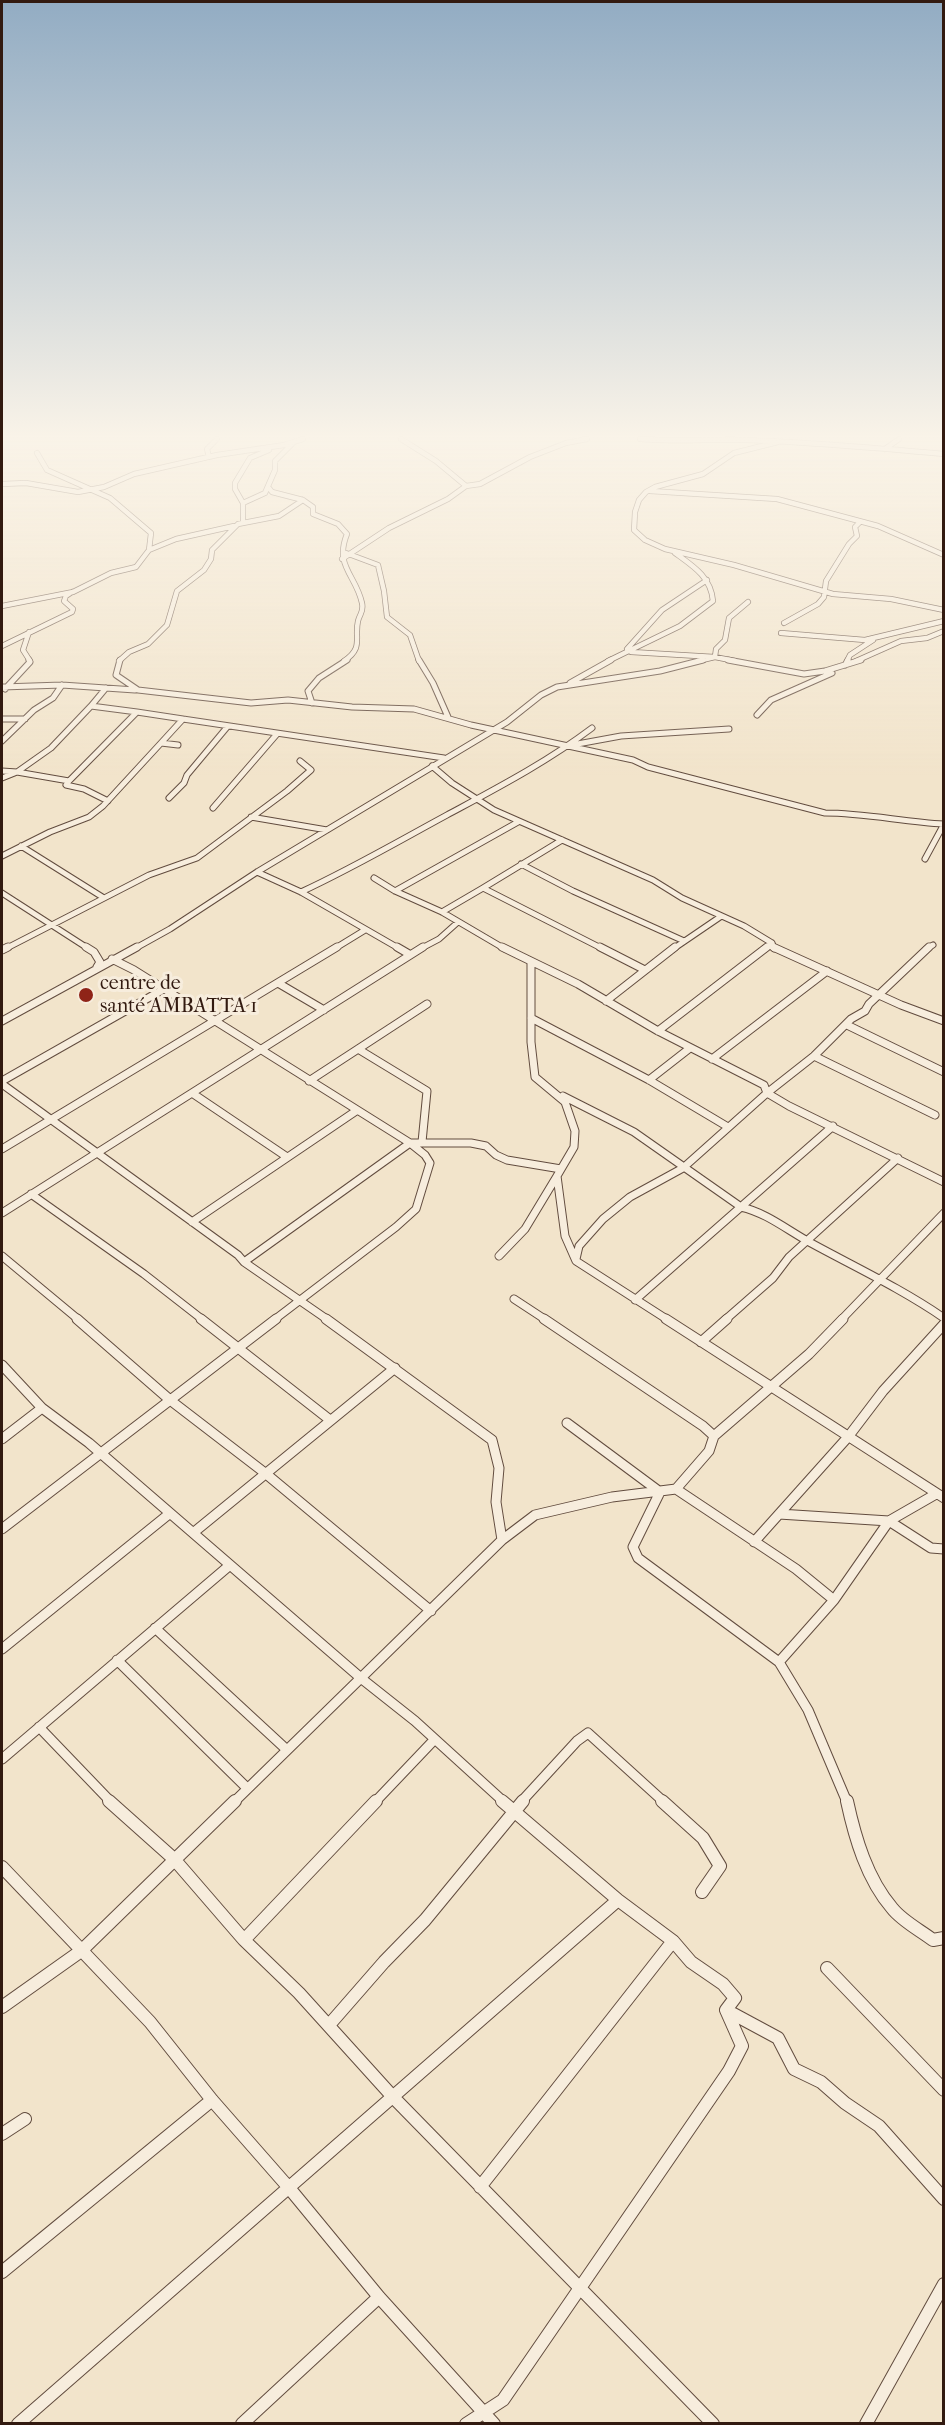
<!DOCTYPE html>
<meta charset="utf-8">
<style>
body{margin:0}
#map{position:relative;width:945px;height:2425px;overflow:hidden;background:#f2e4cb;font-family:"IM FELL French Canon",serif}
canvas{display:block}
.frame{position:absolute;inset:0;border:3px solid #321a10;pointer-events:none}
</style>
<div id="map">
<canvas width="945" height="2425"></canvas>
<div class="frame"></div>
</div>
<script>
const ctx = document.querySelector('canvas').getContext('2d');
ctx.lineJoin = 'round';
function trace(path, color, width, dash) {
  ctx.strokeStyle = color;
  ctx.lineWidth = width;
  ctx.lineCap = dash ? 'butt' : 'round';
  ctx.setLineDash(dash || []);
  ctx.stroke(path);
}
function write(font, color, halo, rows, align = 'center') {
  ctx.font = font + ' "IM FELL French Canon",serif';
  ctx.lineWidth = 6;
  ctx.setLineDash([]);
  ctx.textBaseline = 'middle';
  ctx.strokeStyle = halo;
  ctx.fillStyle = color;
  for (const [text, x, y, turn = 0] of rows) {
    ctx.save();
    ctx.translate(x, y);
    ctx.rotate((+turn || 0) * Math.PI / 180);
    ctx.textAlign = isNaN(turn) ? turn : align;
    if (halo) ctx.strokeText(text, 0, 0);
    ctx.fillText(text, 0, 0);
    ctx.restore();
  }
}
const minorFar4 = new Path2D(`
 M401,439L436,461L466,486
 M640,439C676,442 710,439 746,440C812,442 878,448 944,454
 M778,442L734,453L703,474L655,487L646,492L639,500L635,512L634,530L645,540L665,549L734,565L833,594L891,599L944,610
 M885,449L899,439
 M37,453L47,470L110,498L151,533L149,550
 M209,457L207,449L217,439
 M2,484L26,483L78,492L104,487L134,474L217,455L284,445L303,439
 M650,491L777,499L878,526L944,555
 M303,500L313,507V514L338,524L347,534C334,566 356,575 362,603C364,612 360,613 358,621C354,638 364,648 344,661
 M243,503L235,489V483L250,458L269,450
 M243,523V503L265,493L275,470V461L293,443
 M346,553L378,565L384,591L387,617L410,635L419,661
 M342,559L389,528L448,499L466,486L480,484L530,457L566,443L587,439
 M2,606L73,592L111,573L136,567L149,550L176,539L234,526
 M784,623L818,604L824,597L826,581L849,544L857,536L855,527L860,522
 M29,632L23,650L30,661
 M781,633L865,640L944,621
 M2,646L72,612L73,609L64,601L66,596L72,592
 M627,649L662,610L707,580
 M631,652L715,657L716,649L725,640L729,618L748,602
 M119,661L129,652L148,644L167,625L177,591L204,570L211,559L212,550L238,524L279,516L303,500L272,492L269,488
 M608,661L680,626L713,601C711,577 693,566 675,553
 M698,661L715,657L735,661
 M847,661L850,655L873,640
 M856,661L901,641L927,638L944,631`);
const minorFar3 = new Path2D(`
 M120,660L116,675L138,690L251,703L288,700L352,707L414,709L471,725L633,760L648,767L825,813C865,813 904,822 944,824
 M419,660L433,683L448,717
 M728,660L804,674L825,671L861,660
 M845,665L848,660
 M570,683L611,660
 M2,687L62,685L135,690
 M5,689L30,662L29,660
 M312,703L308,691L319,678L347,660
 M91,706L106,688
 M91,706L137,712L69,781L17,772L51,748Z
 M137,712L183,719L161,743
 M757,715L771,700L832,673
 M2,719H25
 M183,719L444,758
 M2,741L34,710L53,698L62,685
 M572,745L621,736L729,729
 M432,766L452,783L494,810L653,880L682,898L744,926L772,943L774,949
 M2,771L17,772
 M2,778L17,772
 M69,781L66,785L84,789L108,801
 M169,798L184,783L187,775L228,726
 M213,808L277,734
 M251,817L327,830
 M562,840L483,888L603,949
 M21,846L104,898
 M2,856L50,832L89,817L103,806L161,743L178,745
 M925,859L944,824
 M521,864L573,891L684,941
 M257,872L301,892L400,949
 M374,878L395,891L442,912L505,949
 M395,891L518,822
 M301,892C351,869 399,841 447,815C497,788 547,762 592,728
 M2,893L89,949
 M442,912L483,888
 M5,949L149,875L197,858L287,791L311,770L300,761
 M134,949L170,929L257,872L507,722L541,695L557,687L660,671L703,660
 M334,949L365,930
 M420,949L439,939L458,922
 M673,949L720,917
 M765,949L772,943
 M926,949L933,945`);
const minorFar2 = new Path2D(`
 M86,947L94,952L100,962L97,967
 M397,947L409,954
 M502,947L578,984L658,1031L764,1085L767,1093L789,1106L944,1182
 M600,947L645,970
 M773,947L901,1005L944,1021
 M2,950L8,947
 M112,959L134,970L410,1143L425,1155L430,1163L416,1209L396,1227L274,1320
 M531,962V1042L535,1077L565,1102L575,1131L574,1147L557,1176L565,1236L576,1261L668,1320
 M278,983L324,1010
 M606,1001L675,947
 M531,1018L649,1080L728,1127
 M2,1021L137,947
 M847,1025L944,1072
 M658,1031L767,947
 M358,1049L427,1091L422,1142
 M814,1056L935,1115
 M712,1059L827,971
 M649,1080L690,1048
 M2,1081L164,989
 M309,1081L427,1004
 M2,1084L238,1255L244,1262L328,1320
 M192,1093L287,1157
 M563,1096L634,1132L741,1207C767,1213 787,1230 811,1243C855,1267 902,1289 944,1318
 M2,1149L337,947
 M31,1194L144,1274L203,1320
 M2,1213L423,947
 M192,1222L356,1111
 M2,1256L79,1320
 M499,1256L525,1229L557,1176
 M576,1259L579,1246L603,1219L630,1197L683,1168L767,1093L814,1056L851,1019L865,1011L869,1004L929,947
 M244,1262L410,1143H471L486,1146L496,1155L507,1160L561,1169
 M514,1299L546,1320
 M635,1300L833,1126
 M725,1320L773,1278L789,1257L898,1158
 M841,1320L944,1213`);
const minorFar1 = new Path2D(`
 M77,1319L170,1400L265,1473L431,1611
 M201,1319L330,1420
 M326,1319L492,1440L499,1468L496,1502L502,1540
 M544,1319L703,1426L714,1436
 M666,1319L944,1498
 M701,1342L727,1319
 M2,1365L42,1408L89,1443L362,1679L415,1721L504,1802
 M567,1423L660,1492
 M2,1439L42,1408
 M676,1489L796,1569L834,1600
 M660,1492L633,1547L638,1558L779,1662L808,1710L847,1802
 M779,1514L889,1521L931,1548L944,1549
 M2,1529L276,1319
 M193,1533L395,1368
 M754,1542L848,1437L883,1391L944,1324
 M155,1628L287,1750
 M2,1649L169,1514
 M117,1660L247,1788
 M779,1662L834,1600L889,1521L936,1494
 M39,1727L111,1802
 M2,1759L230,1565
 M234,1802L502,1540L535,1515L612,1497L676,1489L709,1451L714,1436L809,1354L843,1319
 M375,1802L434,1740
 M521,1802L577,1741L588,1733L664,1802`);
const minor = new Path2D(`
 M109,1801L174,1859L244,1940L299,1993L393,2097L713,2424
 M662,1801L703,1838L720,1866L702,1892
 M847,1801C855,1838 867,1879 892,1908C902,1921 920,1930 933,1940L944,1938
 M2,1867L150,2022L212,2100L290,2189L379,2297L494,2424
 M244,1940L376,1801
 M827,1968L944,2090
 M2,2007L81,1951L235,1801
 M726,2010L778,2038L794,2069L821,2082L845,2103L879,2126L944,2199
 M329,2025L384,1962L425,1920L523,1801
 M2,2134L25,2119
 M480,2187L673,1941
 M2,2272L212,2100
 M18,2424C219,2250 417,2074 618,1900
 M242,2424L379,2297
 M466,2424L503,2400L729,2071L742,2046L726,2010L735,1998L723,1984L691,1962L673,1941L618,1900L502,1801
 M866,2424L944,2284`);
trace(minorFar4, '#624c3f', 6);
trace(minorFar3, '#624c3f', 7);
trace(minorFar2, '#624c3f', 9);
trace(minorFar1, '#624c3f', 11);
trace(minor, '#624c3f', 14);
trace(minorFar4, '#f7eddd', 4.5);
trace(minorFar3, '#f7eddd', 5);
trace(minorFar2, '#f7eddd', 7);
trace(minorFar1, '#f7eddd', 9);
trace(minor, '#f7eddd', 12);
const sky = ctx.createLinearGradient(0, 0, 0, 778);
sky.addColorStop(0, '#92acc3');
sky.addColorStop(0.56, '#f9f3e8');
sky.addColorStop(1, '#f9f3e800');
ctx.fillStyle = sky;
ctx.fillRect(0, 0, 945, 778);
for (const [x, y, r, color] of [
 [86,995,8,"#8f2418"]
]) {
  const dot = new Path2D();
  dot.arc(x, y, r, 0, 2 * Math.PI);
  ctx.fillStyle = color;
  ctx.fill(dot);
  trace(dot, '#f7eddd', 2);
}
write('20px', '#321a10', '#f7eddd', [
 ["centre de",100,984],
 ["santé AMBATTA 1",100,1007]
], 'left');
</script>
